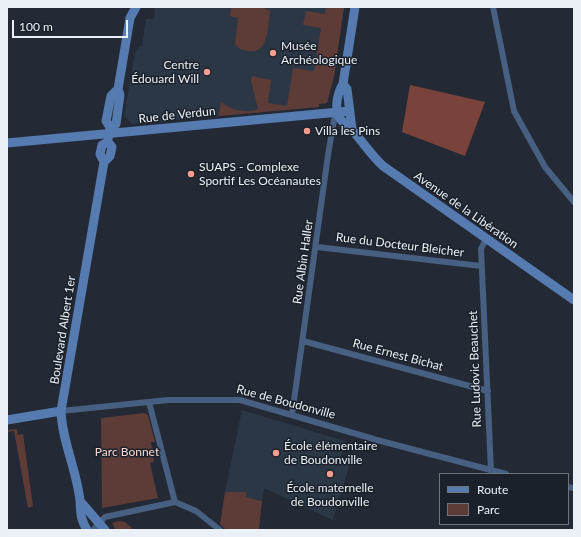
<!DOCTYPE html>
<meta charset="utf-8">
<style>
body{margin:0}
#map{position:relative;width:581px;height:537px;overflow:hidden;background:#232a35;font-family:Lato,sans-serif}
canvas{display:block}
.frame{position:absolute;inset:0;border:8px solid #ebeff6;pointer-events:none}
.legend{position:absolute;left:439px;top:473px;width:130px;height:52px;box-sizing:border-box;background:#1a212b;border:1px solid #6e737c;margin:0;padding:5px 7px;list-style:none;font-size:12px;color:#ebeff6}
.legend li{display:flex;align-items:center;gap:8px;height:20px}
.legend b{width:20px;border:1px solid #6e737c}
.scale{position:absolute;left:12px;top:20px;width:116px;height:18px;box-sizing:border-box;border:2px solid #ebeff6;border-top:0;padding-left:5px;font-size:12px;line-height:14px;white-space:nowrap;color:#ebeff6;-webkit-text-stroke:3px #1a212b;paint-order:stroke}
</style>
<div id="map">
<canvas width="581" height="537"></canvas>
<div class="frame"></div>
<ul class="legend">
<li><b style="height:5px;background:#557bb1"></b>Route</li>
<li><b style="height:11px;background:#5d3b36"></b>Parc</li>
</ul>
<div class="scale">100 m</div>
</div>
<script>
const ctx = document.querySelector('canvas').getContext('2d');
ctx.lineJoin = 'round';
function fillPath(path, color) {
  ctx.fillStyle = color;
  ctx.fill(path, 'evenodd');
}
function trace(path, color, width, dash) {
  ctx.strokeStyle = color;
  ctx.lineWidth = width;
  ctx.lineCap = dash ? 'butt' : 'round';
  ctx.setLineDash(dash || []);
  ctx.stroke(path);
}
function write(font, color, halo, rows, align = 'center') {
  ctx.font = font + ' Lato,sans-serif';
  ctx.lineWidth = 3;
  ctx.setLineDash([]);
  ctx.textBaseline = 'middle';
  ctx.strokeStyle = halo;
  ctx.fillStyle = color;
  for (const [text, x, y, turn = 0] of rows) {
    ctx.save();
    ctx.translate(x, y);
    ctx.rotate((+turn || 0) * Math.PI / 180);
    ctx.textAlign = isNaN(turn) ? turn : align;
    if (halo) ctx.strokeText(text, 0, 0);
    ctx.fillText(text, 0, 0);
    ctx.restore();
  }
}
fillPath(new Path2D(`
 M155,7H344L334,77L327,103L319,104V107L132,124L124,116L135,53L140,46H142L146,19H154Z
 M242,410L345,441L341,456L351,460L333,520L264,488L262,501L246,497V492H225Z`), '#2c3746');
fillPath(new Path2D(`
 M237,7H262L270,11C268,25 269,54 249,51C243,50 239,50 235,44L238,18L230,16L231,8Z
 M326,7H344L334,77L327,103L319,104V107L219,116L221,102C230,110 247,114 258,109L251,81L252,76L271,80L268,103L287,106L293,68L314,71L321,28L303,25L306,11L325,14Z
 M144,413L148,415L155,442H151L154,462L150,463L158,498L102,508L101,418Z
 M17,429L18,435L23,434L33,506L28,508L14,431L7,432V430Z
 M225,492H246V497L262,501L259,530H226L220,524Z
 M119,521L125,522L132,528L130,530H116L112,523Z`), '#5d3b36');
fillPath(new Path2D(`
 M410,85L485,102L465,156L402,132Z`), '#79423b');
trace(new Path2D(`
 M493,7L514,111L545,167L574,202
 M486,239L481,249L491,471
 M317,247L481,266
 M303,341L488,391
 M149,402L175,502
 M61,411L168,400H240L377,440L506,474
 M292,415L328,155L334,120L337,113
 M568,487L574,488
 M93,530L105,517L175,502L196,511L220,530`), '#475f80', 6);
trace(new Path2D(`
 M355,7L343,84C338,91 334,108 339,117C342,123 348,125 352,130C363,142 371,155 383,166L574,300
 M343,84L347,89L352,129
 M110,127L116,124L120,95L118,89
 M108,139L110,127L106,121L111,96L118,89L130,18L136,7
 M7,143L350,111
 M104,162L100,154L102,145L108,142
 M7,420L61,411
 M80,501L105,530
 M87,530C80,518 81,514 80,501C77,470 62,442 61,411L104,162L110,156L112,147L108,142`), '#557bb1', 9);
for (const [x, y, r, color] of [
 [273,53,4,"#f59d8f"],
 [207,72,4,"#f59d8f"],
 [307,131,4,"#f59d8f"],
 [191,174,4,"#f59d8f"],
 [276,453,4,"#f59d8f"],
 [330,474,4,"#f59d8f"]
]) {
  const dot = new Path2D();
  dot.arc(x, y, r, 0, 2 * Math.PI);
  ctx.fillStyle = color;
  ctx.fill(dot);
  trace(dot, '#1a212b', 1.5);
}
write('12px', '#ebeff6', '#1a212b', [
 ["Musée",281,46],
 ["Archéologique",281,60],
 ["Centre",199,65,"right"],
 ["Édouard Will",199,79,"right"],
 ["Villa les Pins",315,131],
 ["SUAPS - Complexe",199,167],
 ["Sportif Les Océanautes",199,181],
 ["École élémentaire",284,446],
 ["de Boudonville",284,460],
 ["École maternelle",330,488,"center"],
 ["de Boudonville",330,502,"center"]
], 'left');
write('12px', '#ebeff6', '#1a212b', [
 ["Rue de Verdun",177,115,-6],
 ["Avenue de la Libération",466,210,35],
 ["Rue du Docteur Bleicher",400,245,7],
 ["Rue Albin Haller",303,262,-82],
 ["Boulevard Albert 1er",63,330,-81],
 ["Rue Ernest Bichat",398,355,15],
 ["Rue Ludovic Beauchet",475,369,-92],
 ["Rue de Boudonville",286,402,15]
]);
write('12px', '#fed9d2', '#1a212b', [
 ["Parc Bonnet",127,452]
]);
</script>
